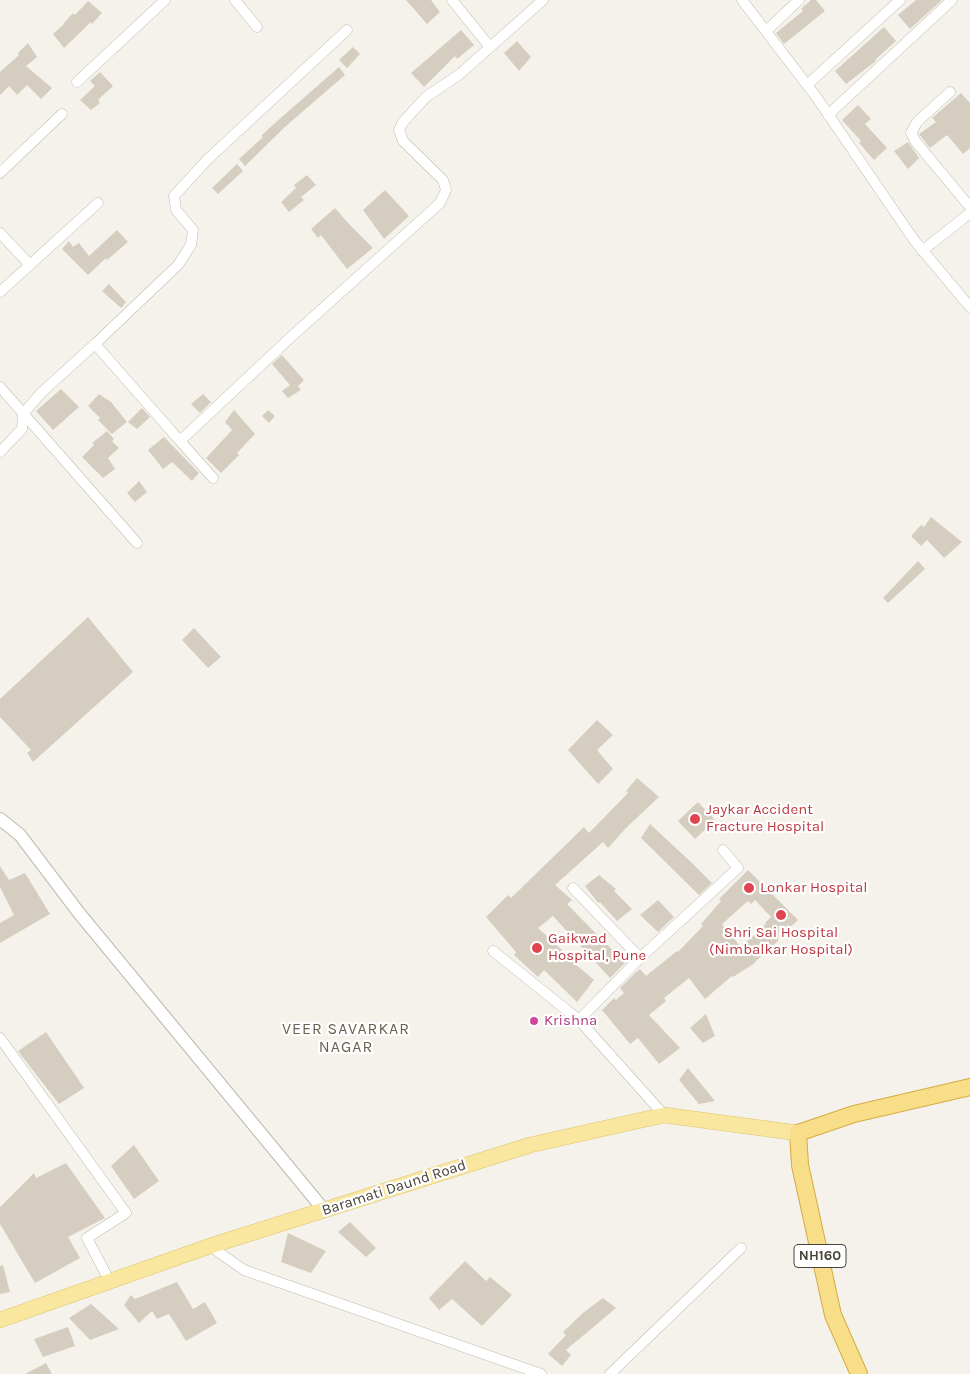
<!DOCTYPE html>
<style>
body{margin:0}
canvas{display:block;background:#f4f2ea}
</style>
<canvas width="970" height="1374"></canvas>
<script>
const ctx = document.querySelector('canvas').getContext('2d');
ctx.lineJoin = 'round';
function fillPath(path, color) {
  ctx.fillStyle = color;
  ctx.fill(path, 'evenodd');
}
function trace(path, color, width, dash) {
  ctx.strokeStyle = color;
  ctx.lineWidth = width;
  ctx.lineCap = dash ? 'butt' : 'round';
  ctx.setLineDash(dash || []);
  ctx.stroke(path);
}
function write(font, color, halo, rows, align = 'center') {
  ctx.font = font + ' Karla,sans-serif';
  ctx.lineWidth = 4.5;
  ctx.setLineDash([]);
  ctx.textBaseline = 'middle';
  ctx.strokeStyle = halo;
  ctx.fillStyle = color;
  for (const [text, x, y, turn = 0] of rows) {
    ctx.save();
    ctx.translate(x, y);
    ctx.rotate((+turn || 0) * Math.PI / 180);
    ctx.textAlign = isNaN(turn) ? turn : align;
    if (halo) ctx.strokeText(text, 0, 0);
    ctx.fillText(text, 0, 0);
    ctx.restore();
  }
}
fillPath(new Path2D(`
 M406,0H431L440,12L427,24Z
 M811,0H816L825,11L784,44L776,33L803,11L801,9Z
 M916,0H942L910,29L898,15Z
 M88,1L102,13L92,24L91,22L64,48L53,34L64,24V23L73,13L75,15Z
 M884,27L896,41L875,60L876,61L846,84L835,71Z
 M461,30L474,45L457,59L455,56L424,87L411,73Z
 M517,41L531,57L519,71L504,53Z
 M28,43L37,57L26,66L52,88L41,99L27,85L17,95L9,86L0,95V72L19,55L18,53Z
 M353,47L360,54L347,68L339,60Z
 M339,67L345,75L286,126L245,166L239,159L263,137L261,136L275,123Z
 M100,72L113,86L98,100L100,103L91,110L80,100L95,86L90,81Z
 M961,93L970,103V148L963,154L947,135L930,148L919,134L936,122L932,118Z
 M858,105L871,119L865,124L887,148L874,160L859,143L861,141L842,120Z
 M908,142L919,158L908,169L894,151Z
 M237,164L243,171L218,194L212,188Z
 M307,175L316,185L301,197L304,200L289,212L281,202L296,188L294,185Z
 M385,190L409,216L384,239L363,210Z
 M335,208L347,222L373,248L347,269L321,235L318,238L311,229Z
 M117,230L128,242L107,260L106,258L88,275L62,249L69,241L73,247L79,243L89,256Z
 M109,284L126,302L121,308L102,291Z
 M282,355L304,380L298,386L301,390L288,398L282,391L290,385L272,364Z
 M61,389L79,407L53,430L36,411Z
 M99,394L111,402L127,422L112,434L98,420L100,418L88,406Z
 M203,394L211,402L200,413L191,404Z
 M142,408L150,417L137,429L128,422Z
 M234,410L255,434L237,453L239,455L221,473L206,458L232,430L225,422Z
 M268,410L275,416L269,423L262,416Z
 M107,431L114,439L112,441L119,448L108,458L115,469L103,478L82,457L94,445L92,443Z
 M164,437L199,473L192,481L172,462L163,469L148,450Z
 M139,481L147,492L135,502L127,493Z
 M931,517L962,542L944,558L927,540L921,546L911,536L921,525L924,527Z
 M918,561L925,569L888,603L883,598Z
 M88,617L133,672L33,762L27,753L31,750L0,717V699Z
 M194,628L221,657L208,668L182,640Z
 M597,720L613,735L597,750L613,769L598,784L568,750Z
 M637,778L659,797L627,827L608,848L603,842L555,885L572,900L567,904L625,963L610,978L553,916L538,928L563,951L561,952L594,980L577,1002L544,970L538,977L514,955L516,952L486,917L508,895L511,898L584,827L589,833L628,793L626,791Z
 M698,802L715,820L695,839L678,821Z
 M650,824L692,863L712,883L699,895L641,838Z
 M0,866L9,880L25,873L50,914L0,943V923L14,915L0,887Z
 M748,870L798,920L788,929L779,925L778,941L755,962V963L733,977L732,976L705,999L689,978L664,998L666,1001L649,1015L680,1048L659,1064L638,1038L630,1044L602,1010L614,998L616,1000L624,993L620,988L635,973L640,969L646,976L677,951L678,952L703,926L701,924L721,901L719,899ZM755,900L771,917L765,923L766,924L741,947L722,924L748,901L751,904Z
 M599,875L616,889L614,891L632,909L617,921L600,902L598,903L585,886Z
 M658,900L674,917L658,932L640,915Z
 M706,1014L715,1036L703,1043L690,1028Z
 M46,1032L84,1088L59,1104L18,1051Z
 M688,1068L715,1101L699,1104L679,1080Z
 M134,1145L159,1181L134,1199L111,1166Z
 M66,1163L105,1218L68,1237L80,1258L35,1283L0,1224V1207L34,1173L36,1178Z
 M350,1222L376,1248L366,1257L338,1232Z
 M288,1233L326,1251L311,1273L281,1262Z
 M465,1261L486,1281L490,1277L512,1295L482,1326L452,1299L439,1310L429,1298Z
 M3,1265L10,1292L0,1294V1266Z
 M177,1282L193,1309L205,1302L217,1323L186,1341L169,1314L157,1319L152,1311L139,1323L124,1305L131,1295L135,1299Z
 M603,1298L616,1308L566,1350L571,1355L562,1366L548,1354L566,1335L563,1332L584,1312Z
 M91,1304L119,1329L90,1340L69,1318Z
 M68,1327L75,1346L43,1357L34,1339Z
 M46,1363L52,1374H25Z`), '#d5cec0');
const minor = new Path2D(`
 M235,0L257,27
 M452,0L490,47
 M742,0L817,98L914,240L970,307
 M766,31L799,0
 M77,82L165,0
 M807,85L900,0
 M950,92L917,122L911,133L916,142L970,207
 M828,115L952,0
 M0,173L62,114
 M0,233L30,265
 M922,251L970,213
 M0,292L98,203
 M95,344L178,265L191,245L193,230L176,210L174,196L208,159L347,30
 M0,387L137,543
 M180,441L213,478
 M0,452L22,429L23,414L41,393L95,344L180,441L291,337L440,203L446,190L443,180L403,141L399,130L403,122L426,97L460,74L543,0
 M573,888L640,958L579,1020
 M493,951L579,1020L664,1115
 M640,958L738,868L723,850
 M0,1038L126,1213L87,1238L110,1282
 M210,1246L244,1270L541,1374
 M610,1374L741,1248`);
const tertiary = new Path2D(`
 M0,819L20,835L79,913L324,1210`);
const primary = new Path2D(`
 M0,1320L210,1246L530,1145L664,1115L798,1133`);
const trunk = new Path2D(`
 M859,1374L833,1315L800,1165L798,1133L854,1114L970,1087`);
trace(minor, '#bfbaad', 11);
trace(tertiary, '#bfbaad', 14);
trace(primary, '#ddc56f', 16);
trace(trunk, '#d5ab43', 18);
trace(minor, '#fff', 10);
trace(tertiary, '#fff', 12);
trace(primary, '#f9e69f', 15);
trace(trunk, '#f8de89', 16);
for (const [x, y, r, color] of [
 [695,819,6,"#e0444e"],
 [749,888,6,"#e0444e"],
 [781,915,6,"#e0444e"],
 [537,948,6,"#e0444e"],
 [534,1021,5,"#d1479c"]
]) {
  const dot = new Path2D();
  dot.arc(x, y, r, 0, 2 * Math.PI);
  ctx.fillStyle = color;
  ctx.fill(dot);
  trace(dot, '#fff', 2);
}
for (const [x, y, w] of [
 [820,1256,52]
]) {
  const box = new Path2D();
  box.roundRect(x - w / 2, y - 11.5, w, 23, 4);
  ctx.fillStyle = '#fff';
  ctx.fill(box);
  trace(box, '#484338', 1);
}
write('bold 14px', '#484338', null, [
 ["NH160",820,1256]
]);
write('15px', '#be3a42', '#fff', [
 ["Jaykar Accident",706,810],
 ["Fracture Hospital",706,827],
 ["Lonkar Hospital",760,888],
 ["Shri Sai Hospital",781,933,"center"],
 ["(Nimbalkar Hospital)",781,950,"center"],
 ["Gaikwad",548,939],
 ["Hospital, Pune",548,956]
], 'left');
write('15px', '#b23c85', '#fff', [
 ["Krishna",544,1021]
], 'left');
write('15px', '#484338', '#fff', [
 ["Baramati Daund Road",394,1188,-18]
]);
ctx.letterSpacing = '1px';
write('16px', '#6a6250', '#fff', [
 ["VEER SAVARKAR",346,1029],
 ["NAGAR",346,1047]
]);
ctx.letterSpacing = '0px';
</script>
